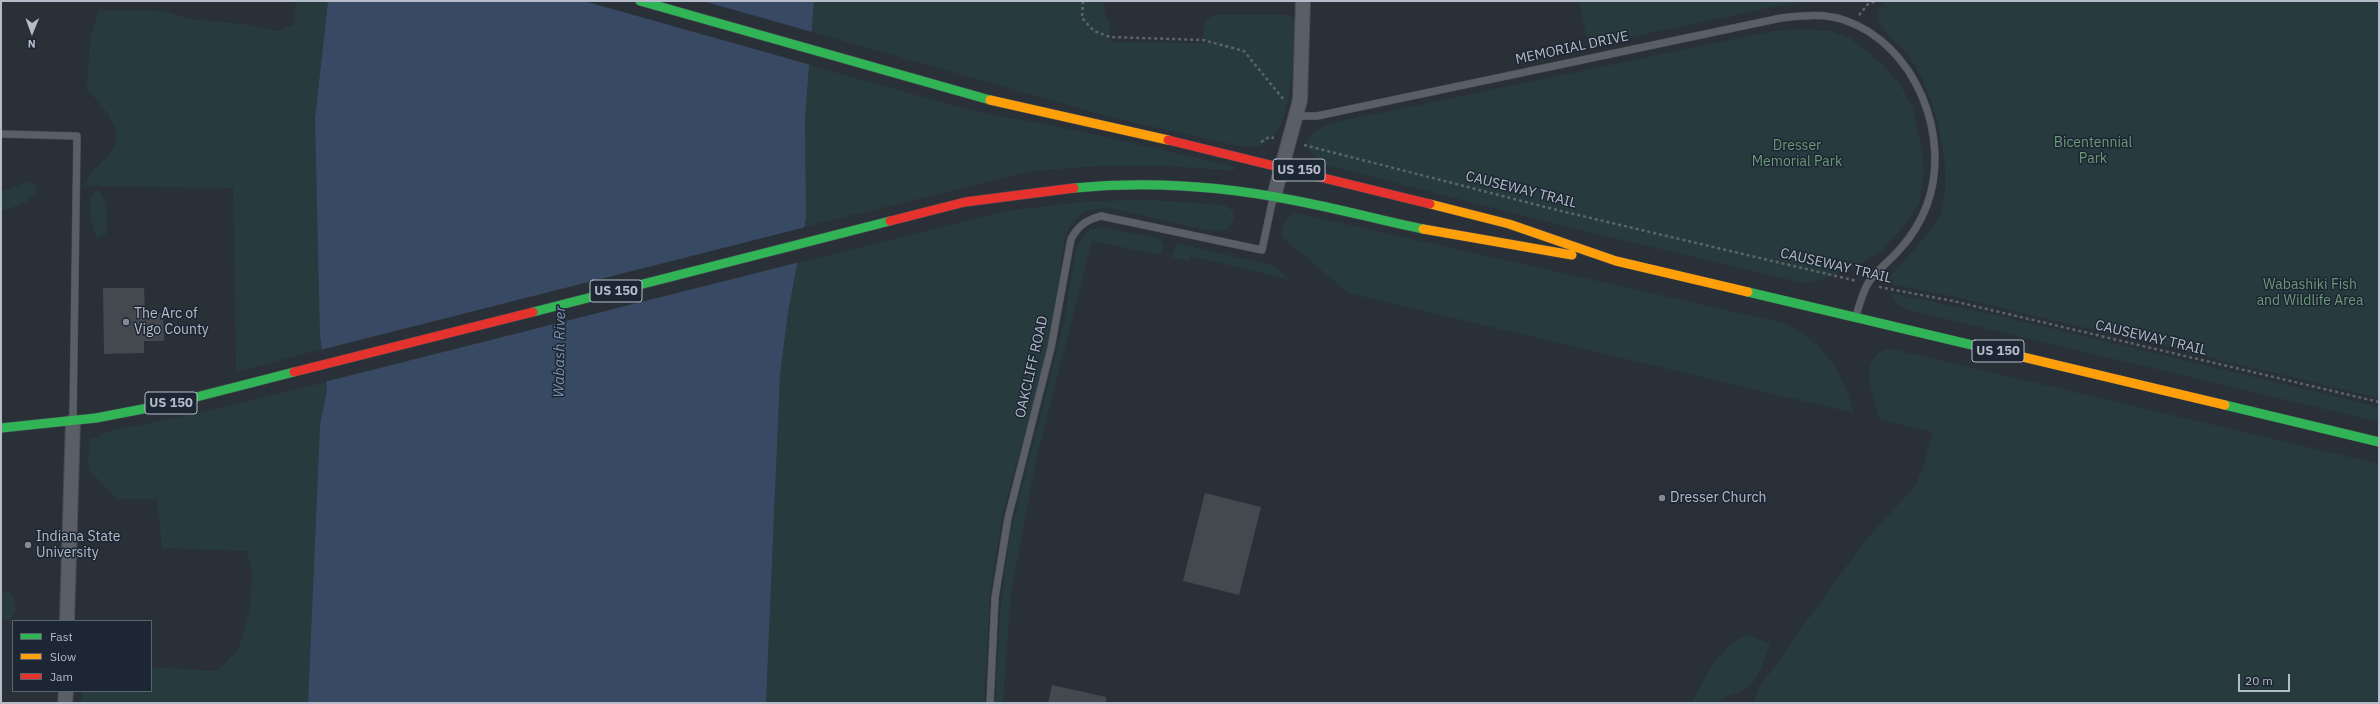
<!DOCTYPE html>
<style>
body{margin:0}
#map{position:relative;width:2380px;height:704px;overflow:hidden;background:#2a3038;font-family:"IBM Plex Sans",sans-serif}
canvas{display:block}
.frame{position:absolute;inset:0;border:2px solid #b4bcc9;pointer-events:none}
.legend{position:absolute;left:12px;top:620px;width:140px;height:72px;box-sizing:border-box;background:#1d2633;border:1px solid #59626f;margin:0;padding:5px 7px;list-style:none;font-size:12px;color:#b4bcc9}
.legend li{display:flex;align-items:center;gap:8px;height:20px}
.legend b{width:20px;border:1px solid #59626f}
.north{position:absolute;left:12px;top:12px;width:40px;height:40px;-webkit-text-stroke:3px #1d2633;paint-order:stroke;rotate:181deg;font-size:11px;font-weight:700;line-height:16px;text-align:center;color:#b4bcc9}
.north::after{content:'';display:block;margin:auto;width:14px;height:18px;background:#b4bcc9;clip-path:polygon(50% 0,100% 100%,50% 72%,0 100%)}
.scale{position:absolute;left:2238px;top:674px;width:52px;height:18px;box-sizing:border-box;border:2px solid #b4bcc9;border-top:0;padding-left:5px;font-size:12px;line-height:14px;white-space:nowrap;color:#b4bcc9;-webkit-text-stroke:3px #1d2633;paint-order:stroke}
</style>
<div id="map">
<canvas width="2380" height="704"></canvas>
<div class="frame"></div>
<ul class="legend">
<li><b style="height:5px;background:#30b455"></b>Fast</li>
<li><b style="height:5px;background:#ff9f0a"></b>Slow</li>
<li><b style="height:5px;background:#e5322d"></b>Jam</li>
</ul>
<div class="north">N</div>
<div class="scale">20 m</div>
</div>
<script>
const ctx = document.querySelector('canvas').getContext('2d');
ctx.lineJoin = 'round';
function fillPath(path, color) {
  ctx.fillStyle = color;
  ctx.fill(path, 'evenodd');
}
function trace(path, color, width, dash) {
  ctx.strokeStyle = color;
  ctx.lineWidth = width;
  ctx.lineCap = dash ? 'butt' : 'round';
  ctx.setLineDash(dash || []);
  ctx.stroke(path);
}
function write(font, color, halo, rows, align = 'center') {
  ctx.font = font + ' "IBM Plex Sans",sans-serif';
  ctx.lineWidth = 3;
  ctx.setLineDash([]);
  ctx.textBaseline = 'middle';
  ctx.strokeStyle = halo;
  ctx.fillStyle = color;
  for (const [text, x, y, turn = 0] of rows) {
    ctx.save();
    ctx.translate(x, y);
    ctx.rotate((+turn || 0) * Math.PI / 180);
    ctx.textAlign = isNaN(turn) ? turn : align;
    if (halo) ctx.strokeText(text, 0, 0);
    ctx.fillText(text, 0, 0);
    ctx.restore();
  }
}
fillPath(new Path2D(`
 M296,1H328L315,118L322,349L236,372L233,188L85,186C89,172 97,167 107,157C131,132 102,107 87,89L90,38L99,10L164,11L188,19L243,24L279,31L294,24Z
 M814,1H1104L1105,16L1110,21L1111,42L1203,43L1205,20L1214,15H1287L1295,19C1294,49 1293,115 1273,137C1265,146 1255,147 1244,147L1114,118L812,32Z
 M1579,1H1802L1588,46Z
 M1887,1H2379V398L1956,297L1890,284V276C1903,262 1916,248 1928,232C1931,228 1936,223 1939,218C1957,176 1934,85 1905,51C1892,37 1864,20 1887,1Z
 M1807,29L1830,31L1850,38L1880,62L1899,83L1913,107L1922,151L1924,174L1919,204L1899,232L1881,251L1858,265L1822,279L1803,283L1576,229L1326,165C1294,144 1306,131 1337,122L1773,31Z
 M809,65L973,111L1080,131L1235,167L1234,170H1225L1167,166H1100L1032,171L804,227L805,119Z
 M27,182L34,184L37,192L26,202L1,212V192Z
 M96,189C110,200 107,218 106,234L97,239C91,223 85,204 96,189Z
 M1151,200L1224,205L1233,211L1234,218L1228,229L1215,232L1114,209C1087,207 1077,212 1065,237L1049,344L1003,513L990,594L984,703H766L780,375L788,313L798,263L1006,211L1090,201Z
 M1296,213L1784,323C1824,342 1843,372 1854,413L1348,293L1282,237C1281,226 1285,217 1296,213Z
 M1101,227L1158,238L1164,244L1161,255L1092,241L1036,461L1011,593L1003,703H995L1001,601L1010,534L1064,322L1076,249L1083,235L1089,230Z
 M1180,244L1275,266L1290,280L1191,256L1188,261L1171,257L1176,246Z
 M1890,293L2000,316L2379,407V422L1912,311L1898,305Z
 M1888,348L2379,464V703H1753L1759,688L1833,584L1870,535L1912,490L1922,471L1933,432L1880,420C1874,395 1855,360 1888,348Z
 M326,382L327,390L320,424L308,703H82V691H151V667L217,671L239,648L249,612L252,574L247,551L162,548L157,499H117L88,469L89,443L92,437L97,439L103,433L109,431L195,414Z
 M7,591L13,596L16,609L10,621L1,618V593Z
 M1747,635L1770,643C1764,658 1759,684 1743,690C1733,695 1726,694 1719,703H1691C1706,677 1718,647 1747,635Z`), '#273a3e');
fillPath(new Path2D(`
 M328,1H814L805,119L806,218L788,313L780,375L766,703H308L320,424L327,390L320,336L315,118Z`), '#384963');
fillPath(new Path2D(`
 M584,1H703L812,32H814L811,65Z
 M806,227L800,262L324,382L320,350Z`), '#2a3038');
fillPath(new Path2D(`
 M103,288H144L145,313H163L164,341H144V353L104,354Z
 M1205,493L1261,507L1239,595L1183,581Z
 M1052,685L1106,697V703H1048Z`), '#444950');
const lane = new Path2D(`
 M1297,116H1317L1781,18C1801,16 1823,13 1844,20C1916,44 1952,137 1927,205C1921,221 1911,237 1900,249C1890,261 1875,271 1867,285C1862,295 1859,306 1856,316
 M1,134L77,136L73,418
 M990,703L995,598L1008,518L1051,348L1071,239C1078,226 1086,220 1101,216L1262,250L1273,198`);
const street = new Path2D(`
 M1274,196L1300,100L1303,1
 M67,621L73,421
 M65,703L66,691`);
const fast = new Path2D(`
 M640,1L990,100
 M1074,188C1146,181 1221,186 1292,200C1336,208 1379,220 1423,229
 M1748,292L2006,353
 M533,312L890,221
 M2225,405L2379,442
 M1,428L96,418L169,404L294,372`);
const slow = new Path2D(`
 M990,100L1168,140
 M1430,204L1509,224L1616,261L1748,292
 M1423,229L1572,255
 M2006,353L2225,405`);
const jam = new Path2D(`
 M1168,140L1430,204
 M890,221L965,202L1074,188
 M294,372L533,312`);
trace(lane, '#484c53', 8);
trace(street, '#484c53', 16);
trace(fast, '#484c55', 10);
trace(slow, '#484c55', 10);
trace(jam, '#484c55', 10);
trace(new Path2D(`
 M1083,1L1082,18L1094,31L1110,37L1203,40L1244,51L1284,100
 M1859,15L1868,4L1875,1
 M1261,142L1269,137L1274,138
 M1304,145L1561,211L1857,281
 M1879,287L1953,301L2379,402`), '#5d636a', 2.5, [3, 3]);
trace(lane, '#5a5e66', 7);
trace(street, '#5a5e66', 14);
trace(fast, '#30b455', 9);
trace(slow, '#ff9f0a', 9);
trace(jam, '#e5322d', 9);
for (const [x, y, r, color] of [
 [126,322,4,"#848b96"],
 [1662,498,4,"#848b96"],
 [28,545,4,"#848b96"]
]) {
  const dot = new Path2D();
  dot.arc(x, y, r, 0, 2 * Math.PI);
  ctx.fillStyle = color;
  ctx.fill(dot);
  trace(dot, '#1d2633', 1.5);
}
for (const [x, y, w] of [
 [1299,170,52],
 [616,291,52],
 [1998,351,52],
 [171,403,52]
]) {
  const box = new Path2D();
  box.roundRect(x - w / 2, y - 11, w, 22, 3);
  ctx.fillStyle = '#1d2633';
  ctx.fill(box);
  trace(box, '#b4bcc9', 1);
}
write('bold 13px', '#b4bcc9', null, [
 ["US 150",1299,170],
 ["US 150",616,291],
 ["US 150",1998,351],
 ["US 150",171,403]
]);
write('14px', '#b4bcc9', '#1d2633', [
 ["MEMORIAL DRIVE",1572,48,-12],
 ["CAUSEWAY TRAIL",1521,190,14],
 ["CAUSEWAY TRAIL",1836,266,13],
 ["CAUSEWAY TRAIL",2151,338,13],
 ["OAKCLIFF ROAD",1032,367,-77]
]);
write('14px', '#6b9a76', '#1d2633', [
 ["Bicentennial",2093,143],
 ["Park",2093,159],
 ["Dresser",1797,146],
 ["Memorial Park",1797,162],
 ["Wabashiki Fish",2310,285],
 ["and Wildlife Area",2310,301]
]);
write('14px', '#b4bcc9', '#1d2633', [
 ["The Arc of",134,314],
 ["Vigo County",134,330],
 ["Dresser Church",1670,498],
 ["Indiana State",36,537],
 ["University",36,553]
], 'left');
write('italic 15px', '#7c92b1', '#1d2633', [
 ["Wabash River",560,352,-89]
]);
</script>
